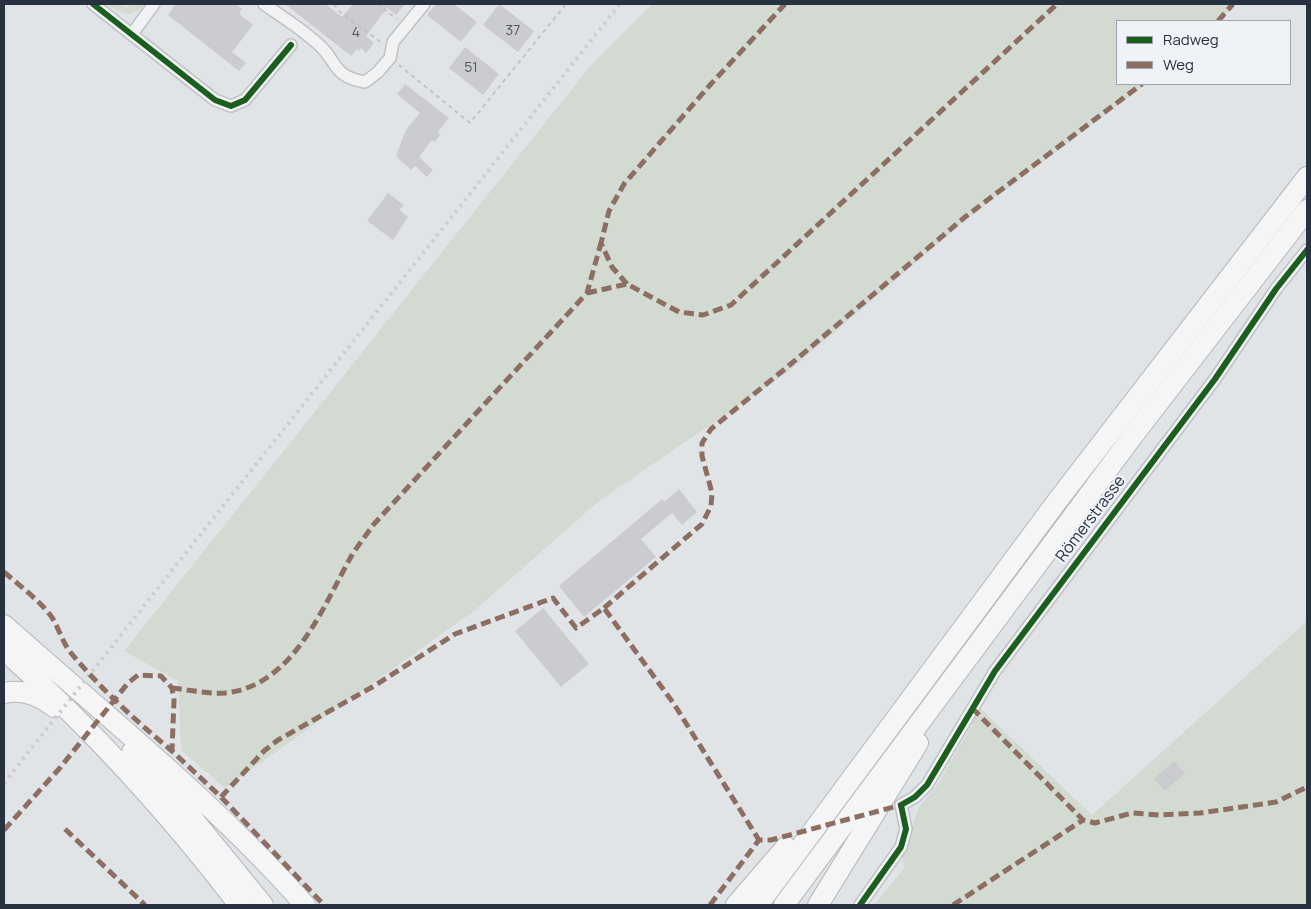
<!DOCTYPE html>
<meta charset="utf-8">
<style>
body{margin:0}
#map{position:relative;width:1311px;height:909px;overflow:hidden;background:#e1e4e7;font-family:Manrope,sans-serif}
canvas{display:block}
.frame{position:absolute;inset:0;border:5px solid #283140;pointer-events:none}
.legend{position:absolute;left:1116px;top:20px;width:175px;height:65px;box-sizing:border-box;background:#eff2f6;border:1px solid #9fa5ad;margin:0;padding:6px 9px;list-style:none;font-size:15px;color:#283140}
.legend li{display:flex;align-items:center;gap:10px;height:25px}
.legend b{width:25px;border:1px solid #9fa5ad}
</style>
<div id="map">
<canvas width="1311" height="909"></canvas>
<div class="frame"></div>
<ul class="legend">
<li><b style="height:6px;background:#1b5e20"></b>Radweg</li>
<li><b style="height:6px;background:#8d6e63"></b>Weg</li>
</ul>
</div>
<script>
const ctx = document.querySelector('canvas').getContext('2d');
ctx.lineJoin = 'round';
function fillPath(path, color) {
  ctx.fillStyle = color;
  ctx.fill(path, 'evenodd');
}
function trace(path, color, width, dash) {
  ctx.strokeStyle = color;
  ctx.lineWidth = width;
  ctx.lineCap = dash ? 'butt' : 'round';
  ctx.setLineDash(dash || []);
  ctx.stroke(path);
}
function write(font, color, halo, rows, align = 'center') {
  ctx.font = font + ' Manrope,sans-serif';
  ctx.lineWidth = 4.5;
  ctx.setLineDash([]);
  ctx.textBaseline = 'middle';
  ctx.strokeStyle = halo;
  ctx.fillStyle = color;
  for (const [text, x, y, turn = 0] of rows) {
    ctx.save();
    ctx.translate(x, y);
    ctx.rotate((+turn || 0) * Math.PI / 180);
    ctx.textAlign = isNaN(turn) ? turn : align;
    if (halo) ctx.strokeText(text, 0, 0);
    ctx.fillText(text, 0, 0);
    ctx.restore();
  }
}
fillPath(new Path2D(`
 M107,4H121L127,8L130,5L145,4C133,19 121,15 107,4Z
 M652,4H1234L1220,21H1117V84H1146L967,219L789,371L599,501L474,611L225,788L181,750L178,681L124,651L592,64Z
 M1307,621V905H874L904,868L902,856L919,807L938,784L972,725L979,707L1092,815Z`), '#d2dad2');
fillPath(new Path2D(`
 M176,4H236L242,9L239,14L253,25L232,52L246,63L239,71L168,15Z
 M285,4H325L342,17L353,4H405L396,15L387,8L366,36L374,43L366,53L361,48L359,51L357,49L351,56Z
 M436,4H454L477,22L461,42L427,15Z
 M499,4L534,31L518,52L483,25Z
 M465,47L499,74L483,95L449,68Z
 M405,84L449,118L438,132L440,135L435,142L432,140L419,157L433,170L427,177L415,166L411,170L396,156L406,130L420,113L397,94Z
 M388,193L404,205L400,210L408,217L393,240L367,221Z
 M679,489L697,512L682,525L672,513L641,539L656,557L584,617L559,586L662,499L664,502Z
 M543,608L589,664L561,687L515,631Z
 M1174,761L1185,773L1165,791L1154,779Z`), '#cacccf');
const minor = new Path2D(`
 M93,4L215,100L231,106L245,100L291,45
 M264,4C282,17 302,29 318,44C338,61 331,76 365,82L378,72L390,58L393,42L424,4
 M132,34L154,4
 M860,905L901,847L906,829L901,805L915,797L927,785L995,671L1215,379L1276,289L1307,250`);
const motorway = new Path2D(`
 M4,625C106,716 214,802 305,905
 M4,650C90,727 169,813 239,905
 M4,693C23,689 39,695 54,707
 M132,752L184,808L263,905
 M736,905L786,847
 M758,905L1058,500L1307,177
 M784,905L1132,437L1307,210
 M818,905L918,743`);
trace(minor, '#bfc2c5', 14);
trace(motorway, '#b4b7bb', 22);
trace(new Path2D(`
 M334,4L340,12L382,43
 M377,4L397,19
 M399,65L470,123L566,4`), '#c0c2c7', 2, [4, 4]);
trace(minor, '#f1f2f3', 11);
trace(motorway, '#f5f5f6', 20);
trace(new Path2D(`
 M4,783L620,4`), '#cacccf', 4, [2.5, 5]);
trace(new Path2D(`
 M1218,21L1233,4
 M627,284L612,267L601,243L609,211L624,184L710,85L785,4
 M587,293L627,284L679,312L703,315L731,305L1057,4
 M4,572C20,586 38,599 51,616C59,628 62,642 71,653C101,689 136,721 172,751
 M604,608L702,524L711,506L712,493L702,456V443L711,429L786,368L965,217L1142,84
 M172,688C189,690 208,694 225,693C294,686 323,606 352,555C359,544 367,534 374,524L587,293L601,243
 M972,708L1083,820L1095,823L1132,813L1160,815L1200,813L1242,807L1276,802L1307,787
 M221,797L264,751L278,740L374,686L455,634L553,598L576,628L604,608L674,704L759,840
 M65,829L145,905
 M4,830L59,769L128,683L138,675L161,676L172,688L174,700L172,751L221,797L324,905
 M710,905L759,840H771L901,805
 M953,905L1083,820`), '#8d6e63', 5, [10, 5]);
trace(new Path2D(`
 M93,4L215,100L231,106L245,100L291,45
 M860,905L901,847L906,829L901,805L915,797L927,785L995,671L1215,379L1276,289L1307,250`), '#1b5e20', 6);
write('14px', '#515864', null, [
 ["37",513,31],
 ["4",356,33],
 ["51",471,68]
]);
write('16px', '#283140', '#eff2f6', [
 ["Römerstrasse",1091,519,-53]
]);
</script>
